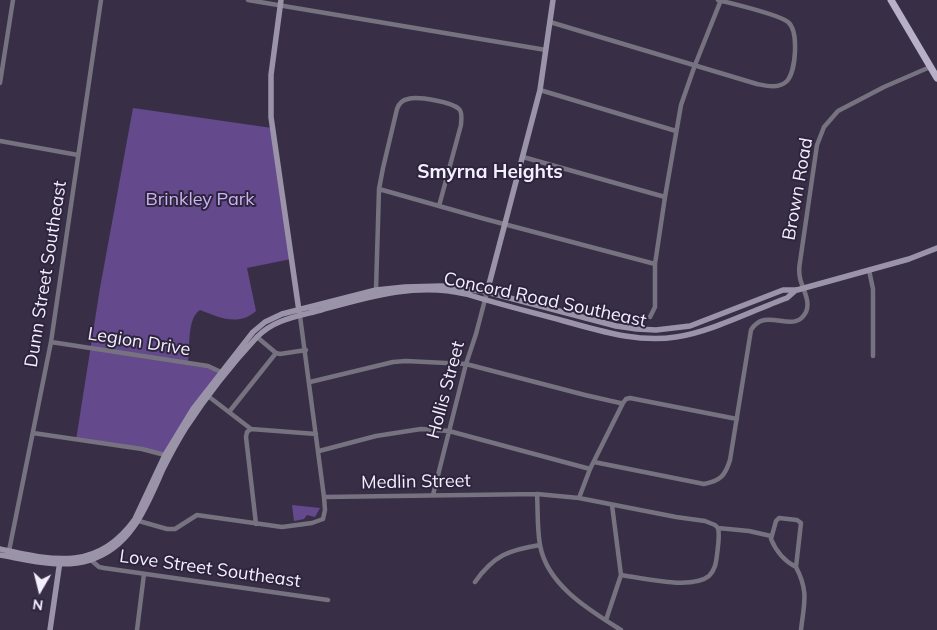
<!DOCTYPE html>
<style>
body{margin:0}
#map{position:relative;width:937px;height:630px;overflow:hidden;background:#382f47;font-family:Mulish,sans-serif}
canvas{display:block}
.north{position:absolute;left:15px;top:565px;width:50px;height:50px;-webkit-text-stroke:4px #2e253d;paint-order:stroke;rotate:188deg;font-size:14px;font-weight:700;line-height:20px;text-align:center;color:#f4efff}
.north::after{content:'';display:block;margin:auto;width:18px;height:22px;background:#f4efff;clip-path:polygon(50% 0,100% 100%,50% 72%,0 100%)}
</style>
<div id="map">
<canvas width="937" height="630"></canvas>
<div class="north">N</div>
</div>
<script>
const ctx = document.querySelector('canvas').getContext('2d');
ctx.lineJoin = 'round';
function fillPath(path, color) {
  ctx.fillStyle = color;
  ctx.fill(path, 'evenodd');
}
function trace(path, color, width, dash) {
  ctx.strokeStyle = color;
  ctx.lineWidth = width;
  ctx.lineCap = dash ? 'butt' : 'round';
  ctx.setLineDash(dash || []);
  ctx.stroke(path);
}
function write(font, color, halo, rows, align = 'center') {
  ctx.font = font + ' Mulish,sans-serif';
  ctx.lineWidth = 4;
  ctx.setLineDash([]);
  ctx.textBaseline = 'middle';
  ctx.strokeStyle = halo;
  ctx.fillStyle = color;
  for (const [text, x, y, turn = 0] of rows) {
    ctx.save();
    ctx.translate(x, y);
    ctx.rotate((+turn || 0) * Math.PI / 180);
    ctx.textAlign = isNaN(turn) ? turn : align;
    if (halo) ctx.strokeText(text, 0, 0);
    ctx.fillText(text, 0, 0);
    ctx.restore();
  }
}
fillPath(new Path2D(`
 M133,108L272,128L291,259L247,268L256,311C238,327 219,317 200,310C187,318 190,348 188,363L208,366L222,373L167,456L158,452L76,440L100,288Z
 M292,505L320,508L315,517L307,515L304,519L294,521Z`), '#64498d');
trace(new Path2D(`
 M248,0L546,50
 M550,22L757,84C767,86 779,89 787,81C796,71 799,31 788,22C778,14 733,4 718,0
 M0,83L13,0
 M540,90L676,131
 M0,141L78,155
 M523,157L665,197
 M379,189L485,219L655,264
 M869,270L873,289V356
 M376,290L379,189L383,168L397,109C399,103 402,100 408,99C418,96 452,102 459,109C463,113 461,120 461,125L439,206
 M650,317L655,307V264L665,197L681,105L695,65L721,0
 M257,337L276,353
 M51,342L208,366L221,372
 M276,353L280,354L306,350
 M310,382L393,362L406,361L466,364L585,395L620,403H623L626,399L630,398L737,419
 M208,396L251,429
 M229,412L276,353
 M251,429L247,432L246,437L256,524
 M251,429L316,434
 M33,433L142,449L165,455
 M319,451L376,436L421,429L449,431L590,469
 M594,462L704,484C720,481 725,476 730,460L751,330C766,305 794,336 806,312C811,301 802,288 800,278C799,273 799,267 800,262L817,145L824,127L838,111L884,87L930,67
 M537,494C538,510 537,528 540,545C547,585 589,610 621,630
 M433,495L466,364L476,334L487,292
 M324,497L537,494L579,498L676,517L705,521L715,525L718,528
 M579,498L590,469L623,403
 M779,518L797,520L801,523L796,567C784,561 776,551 771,539L776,521Z
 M139,521L167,529H175L197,515L282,527L312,523L323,519L325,510L324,497L300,316
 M718,528L749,531L771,536
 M9,551L51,342L101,0
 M91,560L99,567L104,568L328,600
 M796,567C809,592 804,603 801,630
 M621,575C641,578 692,590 709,576C715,570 716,563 717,555C718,546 720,536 718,528
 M475,582C494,555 509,550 540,545
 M606,620L621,575L612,505
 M137,630L144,574`), '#76727f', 4.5);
trace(new Path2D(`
 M281,0L271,75V117L299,311
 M487,292L540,90L553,0
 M0,549C55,561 98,571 135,519L165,455L193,409L253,332L265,322L282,314L376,290L405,287L442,286L487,292L616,326L637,329L656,330L690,326L783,290H797L909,259L937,248
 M0,555C29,560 61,569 90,560C132,547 147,505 163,469C170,455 177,442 185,429C206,397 231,365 257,337C274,319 299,316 321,310C368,297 416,282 466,294C498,304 531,312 564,321C601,331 638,343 676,337C711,332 753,310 787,298L796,290
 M50,630L60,561`), '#9b94a9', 5.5);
trace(new Path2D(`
 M891,0L937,78`), '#b8afc9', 7);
write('18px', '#f4efff', '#2e253d', [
 ["Brown Road",798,189,-80],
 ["Dunn Street Southeast",46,274,-81],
 ["Concord Road Southeast",545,300,12],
 ["Legion Drive",139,342,9],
 ["Hollis Street",446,390,-75],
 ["Medlin Street",416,482,-1],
 ["Love Street Southeast",210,569,8]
]);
write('18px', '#cab3f5', '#2e253d', [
 ["Brinkley Park",200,200]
]);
write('bold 19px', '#f4efff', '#2e253d', [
 ["Smyrna Heights",490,172]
]);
</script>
